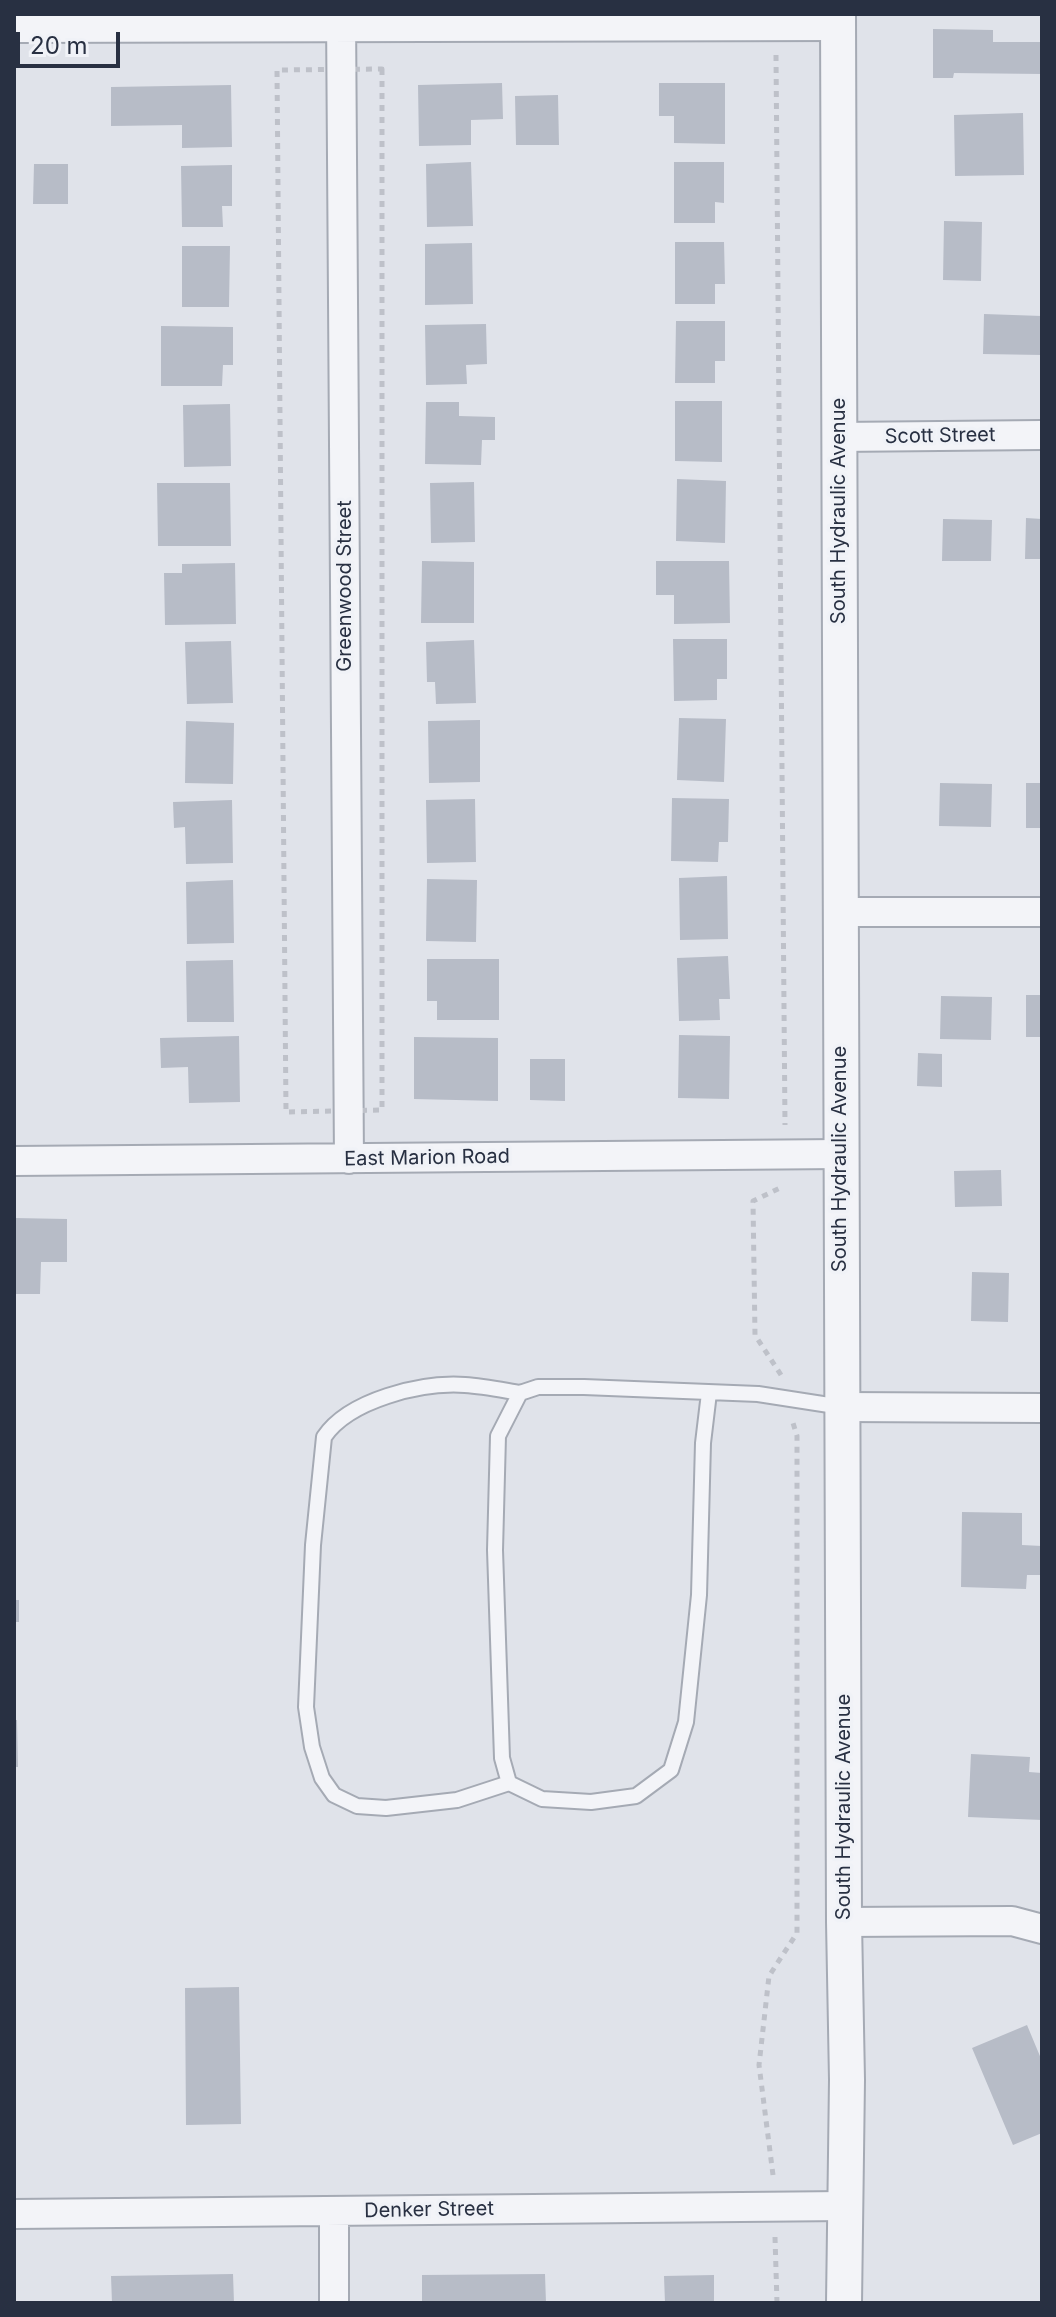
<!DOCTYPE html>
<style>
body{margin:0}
#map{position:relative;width:1056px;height:2317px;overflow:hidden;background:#e0e3ea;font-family:Inter,sans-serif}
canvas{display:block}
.frame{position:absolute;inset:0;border:16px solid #283042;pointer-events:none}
.scale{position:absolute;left:16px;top:32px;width:104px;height:36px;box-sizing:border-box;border:4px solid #283042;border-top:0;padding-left:10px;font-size:24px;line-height:28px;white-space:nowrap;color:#283042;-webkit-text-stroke:6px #f0f2f7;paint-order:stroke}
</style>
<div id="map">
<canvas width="1056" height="2317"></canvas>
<div class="frame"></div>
<div class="scale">20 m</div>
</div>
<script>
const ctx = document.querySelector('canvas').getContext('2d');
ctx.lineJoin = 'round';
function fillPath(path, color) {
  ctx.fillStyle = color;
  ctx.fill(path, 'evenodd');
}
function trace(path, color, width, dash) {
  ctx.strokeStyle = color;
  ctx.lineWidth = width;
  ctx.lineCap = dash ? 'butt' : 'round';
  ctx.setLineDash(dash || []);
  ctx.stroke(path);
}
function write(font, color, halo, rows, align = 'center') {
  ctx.font = font + ' Inter,sans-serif';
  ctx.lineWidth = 7;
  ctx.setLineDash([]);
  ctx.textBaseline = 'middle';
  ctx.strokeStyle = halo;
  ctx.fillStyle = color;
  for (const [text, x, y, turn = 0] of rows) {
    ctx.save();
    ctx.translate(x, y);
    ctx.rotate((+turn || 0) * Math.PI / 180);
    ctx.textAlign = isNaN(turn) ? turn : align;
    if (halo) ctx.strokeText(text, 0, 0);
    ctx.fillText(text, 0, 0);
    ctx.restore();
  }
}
fillPath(new Path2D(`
 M933,29L993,30V42H1042V74L954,73L953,78H933Z
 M502,83L503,119L471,120V145L419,146L418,85Z
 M659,83H725V144L674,143V116H659Z
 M231,85L232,147L182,148V125L111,126V87Z
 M558,95L559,145H516L515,96Z
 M1023,113L1024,175L955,176L954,115Z
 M471,162L473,226L427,227L426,164Z
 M674,162H724V203L715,202V223H674Z
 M34,164H68V204H33Z
 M232,165V206H222L223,227H182L181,166Z
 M944,221L982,222L981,281L943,280Z
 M675,242H724L725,284H715V304H675Z
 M472,243L473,304L425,305V244Z
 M182,246H230L229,307H182Z
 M984,314L1042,316V355L983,354Z
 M676,321H725V361H715V383H675Z
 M486,324L487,364L466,365L467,384L426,385L425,325Z
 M161,326L233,327V365H223L222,386H161Z
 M675,401H722V462L675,461Z
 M426,402H459V416L495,417V440H482L481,465L425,464Z
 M230,404L231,466L184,467L183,405Z
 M677,479L726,481L725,543L676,541Z
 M474,482L475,542L431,543L430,483Z
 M157,483H230L231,546H158Z
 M1026,518L1042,519V559H1025Z
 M943,519L992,520L991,561H942Z
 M422,561L474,562V623H421Z
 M656,561H729L730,623L674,624V595H656Z
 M235,563L236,624L165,625L164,573H182V564Z
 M673,639H727V679H717V700L674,701Z
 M474,640L476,703L436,704L435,682H427L426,642Z
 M231,641L233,703L187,704L185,642Z
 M679,718L726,719L724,782L677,780Z
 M480,720V782L429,783L428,721Z
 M186,721L234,723L233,784L185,783Z
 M940,783L992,784L991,827L939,826Z
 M1026,783H1042V828H1026Z
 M672,798L729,799L728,842H719L718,862L671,861Z
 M475,799L476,862L427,863L426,800Z
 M232,800L233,863L186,864L185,827L174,828L173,802Z
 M727,876L728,939L680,940L679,878Z
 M427,879L477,880L476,942L426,941Z
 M233,880L234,943L187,944L186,882Z
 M728,956L730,999H719L720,1020L679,1021L677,958Z
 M427,959H499V1020H437V1001H427Z
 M233,960L234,1022H187L186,961Z
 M1026,995H1042V1037H1026Z
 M941,996L992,997L991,1040L940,1039Z
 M679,1035L730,1036L729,1099L678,1098Z
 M239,1036L240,1102L189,1103L188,1067L161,1068L160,1038Z
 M414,1037L498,1038V1101L414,1099Z
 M918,1053L942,1054V1087L917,1086Z
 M530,1059H565V1101L530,1100Z
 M1001,1170L1002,1206L955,1207L954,1171Z
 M14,1218L67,1219V1262H41L40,1294H14Z
 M972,1272L1009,1273L1008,1322L971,1321Z
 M962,1512L1022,1513V1545L1042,1546V1575H1027L1026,1589L961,1587Z
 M14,1600H19V1622H14Z
 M14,1720H17L18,1767H14Z
 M971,1754L1030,1757L1029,1772L1042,1773V1820L968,1817Z
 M239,1987L241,2124L186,2125L185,1988Z
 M1027,2025L1042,2061V2133L1013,2145L972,2048Z
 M233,2274L234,2303H112L111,2276Z
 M545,2274L546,2303H422V2275Z
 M714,2275V2303H665L664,2276Z`), '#b7bcc7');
const service = new Path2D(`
 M709,1393L703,1443L699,1595L686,1722L671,1770L636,1796L591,1802L542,1799L509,1783L502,1758L495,1550L498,1436L520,1393L538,1387H584L758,1394L842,1407
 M509,1783L457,1800L386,1808L357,1806L334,1795L322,1778L312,1747L306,1707L313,1545L324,1437C349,1400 421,1382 465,1385C483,1386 502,1390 520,1393`);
const minor = new Path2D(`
 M341,14L349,1159
 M14,28L838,26
 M838,437L1042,435
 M839,912H1042
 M14,1161L840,1154
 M842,1407L1042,1408
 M844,1922L1012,1921L1042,1929
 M334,2211V2303
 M14,2214L845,2206`);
const tertiary = new Path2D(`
 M838,14L844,1922L847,2080L844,2303`);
trace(service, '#a5aab4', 18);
trace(minor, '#a5aab4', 32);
trace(tertiary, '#a5aab4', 38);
trace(new Path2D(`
 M776,55L785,1125
 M382,69V1110L286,1112L277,70Z
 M781,1375L755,1335L753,1201L782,1187
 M773,2175L759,2065L769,1976L797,1933V1436L793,1423
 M775,2237L777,2303`), '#bec1c9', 5, [6, 6]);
trace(service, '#f3f4f8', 14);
trace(minor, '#f3f4f8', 28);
trace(tertiary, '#f3f4f8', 34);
write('20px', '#283042', '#f0f2f7', [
 ["Scott Street",940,436,-1],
 ["South Hydraulic Avenue",839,511,-90],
 ["Greenwood Street",345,586,-90],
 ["East Marion Road",427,1158,-1],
 ["South Hydraulic Avenue",840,1159,-90],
 ["South Hydraulic Avenue",844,1807,-90],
 ["Denker Street",429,2210,-1]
]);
</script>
